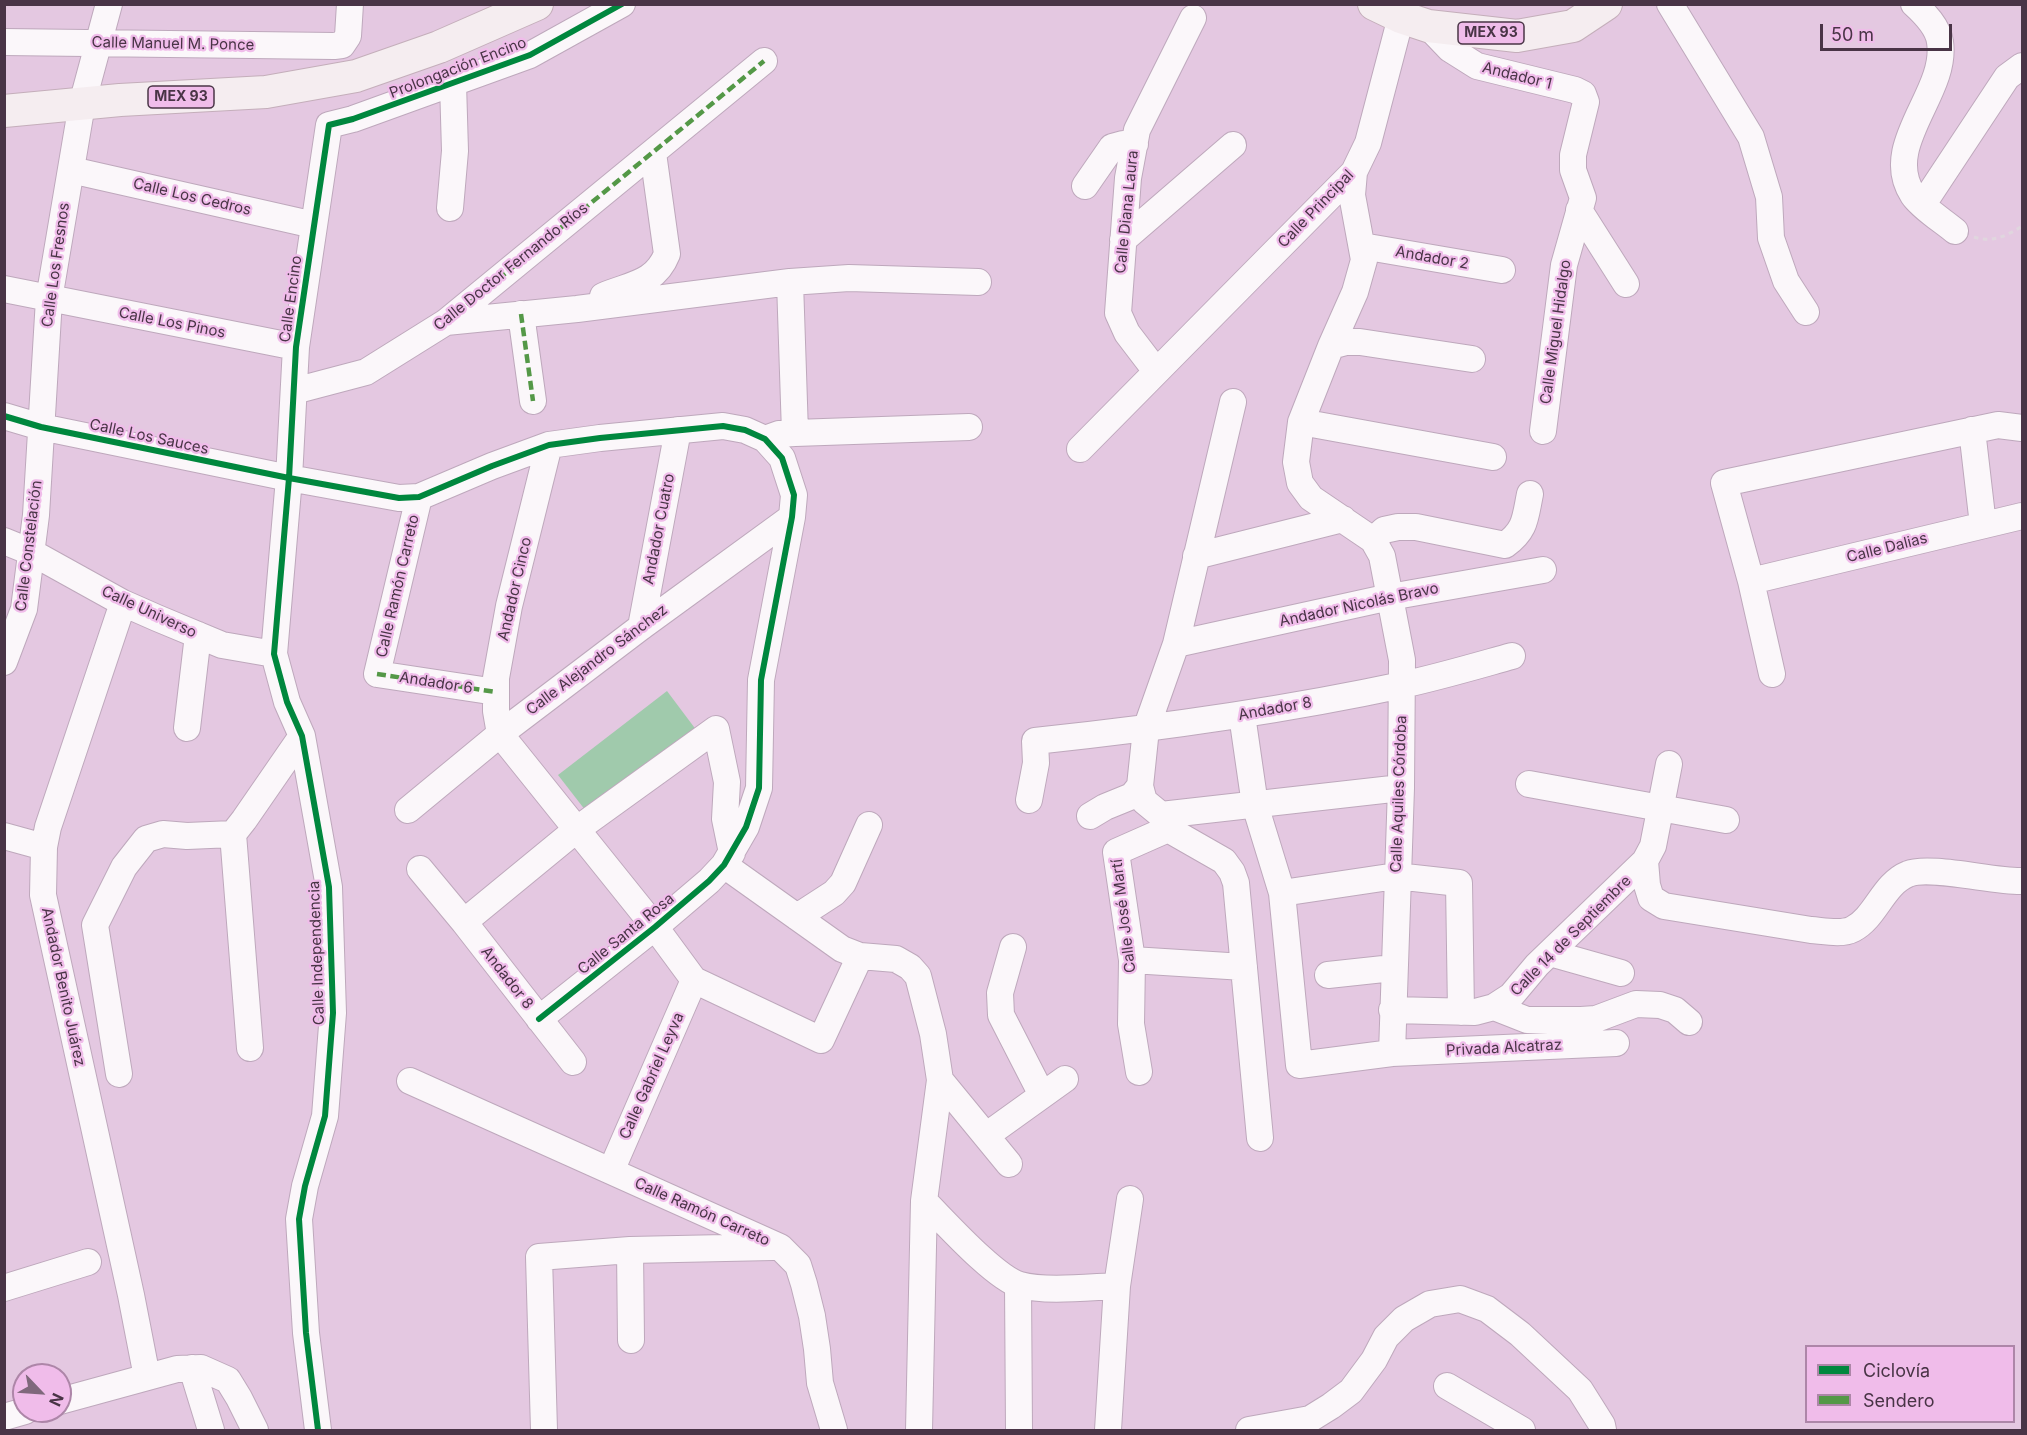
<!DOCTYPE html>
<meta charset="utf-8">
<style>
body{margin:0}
#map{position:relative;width:2027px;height:1435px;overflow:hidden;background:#e4c8e1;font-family:Inter,sans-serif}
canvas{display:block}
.frame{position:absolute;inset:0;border:6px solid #493446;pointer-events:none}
.legend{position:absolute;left:1805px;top:1345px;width:210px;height:78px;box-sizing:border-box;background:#f0bcea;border:2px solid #ad86a8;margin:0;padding:8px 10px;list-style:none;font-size:18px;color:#493446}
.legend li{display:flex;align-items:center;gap:12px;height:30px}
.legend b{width:30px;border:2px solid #ad86a8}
.north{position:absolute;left:12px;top:1363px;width:60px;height:60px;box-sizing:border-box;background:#f0bcea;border:2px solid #ad86a8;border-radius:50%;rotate:115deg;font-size:16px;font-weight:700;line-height:24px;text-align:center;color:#493446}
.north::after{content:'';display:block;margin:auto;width:21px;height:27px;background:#7f687c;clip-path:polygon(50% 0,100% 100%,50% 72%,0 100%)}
.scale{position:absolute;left:1820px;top:24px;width:132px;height:27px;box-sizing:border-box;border:3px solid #493446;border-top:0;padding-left:8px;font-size:18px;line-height:21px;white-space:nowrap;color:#493446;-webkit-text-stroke:4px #f0bcea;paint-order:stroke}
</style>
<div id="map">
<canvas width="2027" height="1435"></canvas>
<div class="frame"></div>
<ul class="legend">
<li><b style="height:8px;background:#00873e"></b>Ciclovía</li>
<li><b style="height:8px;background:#549847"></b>Sendero</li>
</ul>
<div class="north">N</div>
<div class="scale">50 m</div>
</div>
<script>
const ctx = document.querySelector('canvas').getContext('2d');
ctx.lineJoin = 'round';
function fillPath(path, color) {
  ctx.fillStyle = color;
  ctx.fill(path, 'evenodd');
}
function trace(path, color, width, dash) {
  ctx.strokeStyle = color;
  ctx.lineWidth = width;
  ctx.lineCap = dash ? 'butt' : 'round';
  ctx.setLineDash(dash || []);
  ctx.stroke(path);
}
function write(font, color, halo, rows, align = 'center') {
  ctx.font = font + ' Inter,sans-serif';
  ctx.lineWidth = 4.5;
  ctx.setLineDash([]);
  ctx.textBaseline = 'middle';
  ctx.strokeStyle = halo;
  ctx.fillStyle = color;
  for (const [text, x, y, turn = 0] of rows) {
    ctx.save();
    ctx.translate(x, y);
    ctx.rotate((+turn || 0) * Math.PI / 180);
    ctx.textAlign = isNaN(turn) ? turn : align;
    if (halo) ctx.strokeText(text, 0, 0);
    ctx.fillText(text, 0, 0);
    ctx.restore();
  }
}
fillPath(new Path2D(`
 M667,691L697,731L589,815L558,775Z`), '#a0caac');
const minor = new Path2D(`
 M1670,4L1751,137L1769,197L1771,238L1786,281L1806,312
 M1914,4C1925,14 1938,27 1940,42C1948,93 1880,145 1913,195C1921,207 1943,221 1955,231
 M1428,26L1450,49L1477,66L1575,90L1583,94L1586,102L1573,155V170L1583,198L1564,265L1543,431
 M4,42L334,46L342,45
 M342,45L348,36L350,4
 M71,170L314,225
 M1354,172L1352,195L1364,260L1355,292L1331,346L1301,422L1296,462L1300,483L1311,498L1373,540L1382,556L1402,660L1401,788L1392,1053
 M1085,186L1112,147L1123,144H1135
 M1923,204L2007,77L2022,66
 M450,208L455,151L453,83
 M1579,210L1626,284
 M1123,240L1233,145
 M1362,246L1502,270
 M790,282L795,433
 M4,289L296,347
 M603,296C631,284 655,284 667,254L653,153
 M521,314L533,401
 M446,322L577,309L790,282L849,278L978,282
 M1331,346L1346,342H1360L1472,359
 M1156,371L1127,333L1118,313L1128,178L1137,130L1193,18
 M294,391L366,372L446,322L764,61
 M1233,402L1176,644L1146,729L1140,786L1144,801L1161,815L1168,829L1224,861L1232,872L1236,883L1260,1138
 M4,416L41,427L289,478L399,498L419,497L492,466L549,445L600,438L723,426L745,430L765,439L782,458L794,495L792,517L761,680L759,788L746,827L724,865L709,881L655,927L539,1019
 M1301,422L1493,457
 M1972,430L1983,525
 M765,439L779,434L795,433L969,427
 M549,445L509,606L496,678V711L500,734L655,927L694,980L821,1040L860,956
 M1080,449L1354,172L1368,143L1401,17
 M419,497L377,674L496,692
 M1373,540L1384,530L1398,527H1416L1505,545C1526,530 1525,518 1530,494
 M4,541L31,552L123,603L157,618L222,645L274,654
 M1196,556L1343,519
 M1751,581L2022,516
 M123,603L48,827L44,847L43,895L131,1295L147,1377
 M641,627L678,430
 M1176,644L1390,597L1543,570
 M4,662L24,609L36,515L49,299L82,104L109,4
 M1772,674L1751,581L1724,483L1998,425L2022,428
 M1242,715L1255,805L1282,893L1299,1065L1392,1053L1616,1043
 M187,728L198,635
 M1529,784L1726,820
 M1029,800L1036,763L1035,741C1158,728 1281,711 1402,685C1439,677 1476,666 1512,656
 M408,810L500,734L641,627L792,517
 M1161,815L1401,788
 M1090,816L1105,807L1132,796L1140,786
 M233,834L250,1048
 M4,836L44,847
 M1645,861L1647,885L1651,898L1664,906L1811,930C1824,931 1842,935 1853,929C1876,917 1883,884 1908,874C1929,865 1995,882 2022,881
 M724,865L842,949L860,956L896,959L910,967L918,976L933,1034L940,1080L924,1201L919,1430
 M420,869L464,922L573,1062
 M1282,893L1396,876L1459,883L1461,1012
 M797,917L834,893L843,883L869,825
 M464,922L576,830L716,729L727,782L725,819L732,853
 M1013,947L1000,993L1001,1015L1042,1095
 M1550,953L1621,973
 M1132,960L1244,967
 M1328,975L1393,968
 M1494,1007L1511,996L1537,965L1645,861L1653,846L1669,764
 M1392,1010L1475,1012L1494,1007L1527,1020H1581L1596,1019L1636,1004L1660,1005L1675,1010L1689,1022
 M1139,1072L1131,1024L1132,960L1116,852L1168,829
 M119,1074L95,925L124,867L146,839L163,834L187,836L233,834L244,820L302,736
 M940,1080L1009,1164
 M410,1081L780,1247L798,1265L804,1284L812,1316L817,1349L820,1383L834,1430
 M987,1135L1065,1079
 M611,1171L694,980
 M924,1201C945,1222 995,1278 1020,1285C1045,1292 1090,1287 1117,1286
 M630,1250L631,1340
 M1018,1285L1019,1430
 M4,1288L88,1262
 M192,1368L211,1430
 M1447,1386L1522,1430
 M60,1401L177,1369L201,1368L228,1380L239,1398L255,1430
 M4,1417L25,1411
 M318,1430L306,1333L299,1219L305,1186L325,1116L333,1013L329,887L302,736L287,702L274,654L289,478L296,347L329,125L353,119L530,55L622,4
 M544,1430L539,1257L630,1250L773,1247
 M1108,1430L1117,1286L1130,1199
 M1249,1430L1310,1419L1331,1406L1351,1391L1374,1360L1386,1337L1404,1319L1430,1304L1460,1299L1487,1309L1520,1334L1580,1390L1602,1425L1603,1430`);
const major = new Path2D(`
 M1374,4L1401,17L1428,26L1517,36L1573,26L1606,4
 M4,111L120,100L266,92L356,76L439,47L537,4`);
trace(minor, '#bea8bc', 28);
trace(major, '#c4aeba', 34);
trace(new Path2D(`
 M1974,237C1992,243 2007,236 2022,226`), '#e0d6de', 3, [4.5, 4.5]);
trace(minor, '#fbf7fa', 26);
trace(major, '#f5edf0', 32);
trace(new Path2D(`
 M521,314L533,401
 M446,322L764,61
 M377,674L496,692`), '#549847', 4.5, [9, 4.5]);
trace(new Path2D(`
 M4,416L41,427L289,478L399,498L419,497L492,466L549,445L600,438L723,426L745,430L765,439L782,458L794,495L792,517L761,680L759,788L746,827L724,865L709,881L655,927L539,1019
 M318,1430L306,1333L299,1219L305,1186L325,1116L333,1013L329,887L302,736L287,702L274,654L289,478L296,347L329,125L353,119L530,55L622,4`), '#00873e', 6);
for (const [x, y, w] of [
 [1491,33,66],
 [181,97,66]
]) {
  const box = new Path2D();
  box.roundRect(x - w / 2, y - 11, w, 22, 4.5);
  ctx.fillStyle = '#f0bcea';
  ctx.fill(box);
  trace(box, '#493446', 1.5);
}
write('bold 14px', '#493446', null, [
 ["MEX 93",1491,33],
 ["MEX 93",181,97]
]);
write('15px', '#493446', '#f0bcea', [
 ["Calle Manuel M. Ponce",173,44,1],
 ["Prolongación Encino",458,68,-21],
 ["Andador 1",1517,76,14],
 ["Calle Los Cedros",192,197,13],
 ["Calle Principal",1316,209,-46],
 ["Calle Diana Laura",1127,212,-84],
 ["Andador 2",1432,258,10],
 ["Calle Los Fresnos",56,265,-82],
 ["Calle Doctor Fernando Ríos",511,267,-39],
 ["Calle Encino",291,299,-82],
 ["Calle Los Pinos",172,323,11],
 ["Calle Miguel Hidalgo",1556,332,-82],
 ["Calle Los Sauces",149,437,12],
 ["Andador Cuatro",659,529,-79],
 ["Calle Constelación",29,546,-83],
 ["Calle Dalias",1887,548,-14],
 ["Calle Ramón Carreto",398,586,-77],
 ["Andador Cinco",515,589,-77],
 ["Andador Nicolás Bravo",1359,605,-12],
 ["Calle Universo",149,612,25],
 ["Calle Alejandro Sánchez",597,660,-37],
 ["Andador 6",436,683,9],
 ["Andador 8",1275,709,-10],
 ["Calle Aquiles Córdoba",1399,794,-88],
 ["Calle José Martí",1124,916,-97],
 ["Calle Santa Rosa",626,934,-39],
 ["Calle 14 de Septiembre",1571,936,-45],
 ["Calle Independencia",317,953,-92],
 ["Andador 8",507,978,52],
 ["Andador Benito Juárez",63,987,78],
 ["Privada Alcatraz",1504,1048,-3],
 ["Calle Gabriel Leyva",652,1076,-66],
 ["Calle Ramón Carreto",702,1212,24]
]);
</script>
